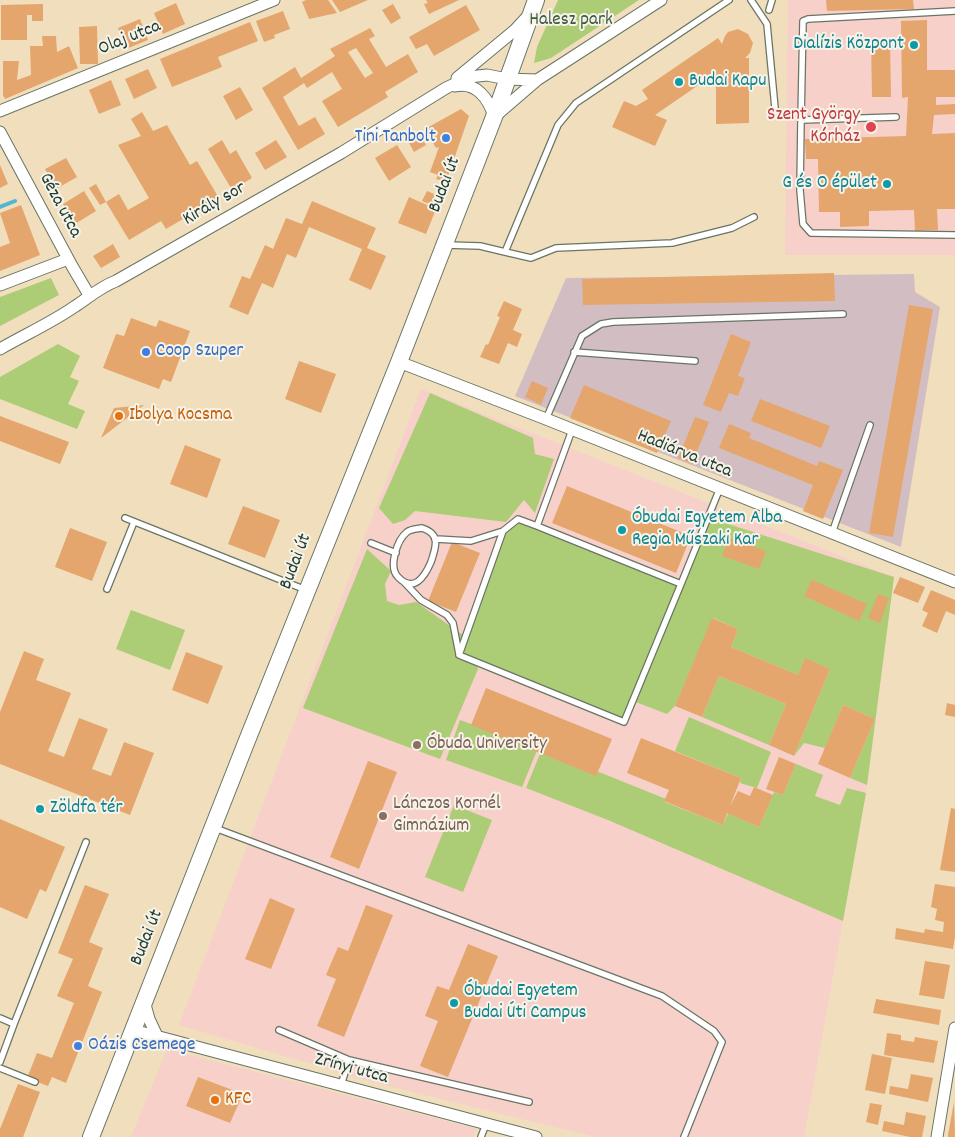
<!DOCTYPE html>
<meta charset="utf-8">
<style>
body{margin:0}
canvas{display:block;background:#f0debd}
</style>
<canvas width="955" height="1137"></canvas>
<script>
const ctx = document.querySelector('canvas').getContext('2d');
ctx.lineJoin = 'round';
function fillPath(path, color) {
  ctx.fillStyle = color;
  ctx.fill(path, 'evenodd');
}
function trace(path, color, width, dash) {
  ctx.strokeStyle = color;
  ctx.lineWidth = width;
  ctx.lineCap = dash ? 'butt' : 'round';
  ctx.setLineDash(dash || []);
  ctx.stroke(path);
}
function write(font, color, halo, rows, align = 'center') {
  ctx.font = font + ' Dekko,sans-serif';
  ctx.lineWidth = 4;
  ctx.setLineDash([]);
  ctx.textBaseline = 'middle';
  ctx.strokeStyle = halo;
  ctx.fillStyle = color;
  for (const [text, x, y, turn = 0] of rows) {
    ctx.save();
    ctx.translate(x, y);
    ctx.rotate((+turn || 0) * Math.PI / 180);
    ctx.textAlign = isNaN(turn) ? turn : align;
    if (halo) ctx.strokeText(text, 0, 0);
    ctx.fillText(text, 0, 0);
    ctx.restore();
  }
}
fillPath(new Path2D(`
 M788,0H955V255H785Z
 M421,389L894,577L866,793L804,1137H595L373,1082L179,1025Z
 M167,1049L477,1129L473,1137H131Z`), '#f7d0ca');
fillPath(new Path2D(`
 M914,274L915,292L940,307L901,547L515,396L566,278Z`), '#d2bec2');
fillPath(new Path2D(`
 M558,0H639L551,58L534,63L537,47Z
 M51,278L59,295L0,326V297Z
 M58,344L80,356L70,377L79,381L68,404L85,411L77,429L0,399V377Z
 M430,393L533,438L535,454L554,459L535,513L524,500L506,522L415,511L405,520L393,524L379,508Z
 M703,516L894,577L867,785L850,778L875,719L843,705L825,748L804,743L794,756L830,669L805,659L798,675L731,647L738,629L713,618L675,706L667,714L633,701L624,722L475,662L478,669L440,759L303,708L367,549L391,571L385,584L387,601L399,605L416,602L463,635L465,639L503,531L518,519L681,583Z
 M131,610L185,630L170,670L116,649Z
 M719,676L786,704L769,745L702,717Z
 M689,717L771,752L757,788L740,783L741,778L675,751Z
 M460,720L538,748L522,787L446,760Z
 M542,749L666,799L665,802L723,825L728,813L759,827L774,792L783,795L796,764L823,775L815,796L840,805L847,788L866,793L843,921L608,820L526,788Z
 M454,805L492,820L463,892L425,877Z`), '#accd75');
trace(new Path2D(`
 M0,207L15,201`), '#51b6cf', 4);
fillPath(new Path2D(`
 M306,0H328L337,13L309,19L302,2Z
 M332,0H368L340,12Z
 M426,0H459L429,14L424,4L428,3Z
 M826,0H913L914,9L827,11Z
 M176,3L185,24L163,34L154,13Z
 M43,4V21H32V15H27V40H1V5Z
 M393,4L401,18L391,24L382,10Z
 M466,5L480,30L434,56L427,44L416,49L409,37Z
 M283,11L290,29L274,35L275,38L264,42L256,21Z
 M140,19L148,40L126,49L118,28Z
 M927,20V70H955V97H936V105L955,104V114L934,115L932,134L955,133V209H937L938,230L915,231L914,210L869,211V226L840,227V212H819L818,159H806L805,139L906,136L908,97L902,98L901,21Z
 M250,22L258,41L218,57L222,67L172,87L160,59Z
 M97,26L98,64H80L79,27Z
 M370,28L375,36L369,39L386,67L408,54L418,72L385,92L388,97L338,127L322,101L342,89L332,72L307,88L304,83L283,97L299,126L315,117L325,134L298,150L262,88L295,67L301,78L335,56L330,49ZM356,48L373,73L365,78L348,52Z
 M738,29L748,34L753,43L750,53L745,58H749V123L716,124V73L655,115L667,120L655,146L612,127L624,101L636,106L648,99L642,90L718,38L722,44L725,36L728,32Z
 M42,36H56L57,52L69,46L78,68L5,99L3,95V61H19L17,80L31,75L30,46H43Z
 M871,40H890L891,97H872Z
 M148,69L157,88L134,99L125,79Z
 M111,80L121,105L99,114L89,90Z
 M240,87L253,110L236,120L223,96Z
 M461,109L469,116L446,182L436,179L438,175L430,172L439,147L436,148L425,129Z
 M142,112L153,131L167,125L190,165L197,161L219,198L166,229L161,221L129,240L106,202L119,194L128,210L149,198L118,145L141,136L131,119Z
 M418,132L426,145L414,152L407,139Z
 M222,140L230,154L236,150L252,178L232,190L208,149Z
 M276,140L287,157L265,170L255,153Z
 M397,145L411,167L389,181L375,158Z
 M66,158L77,177L56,189L45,169Z
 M0,165L8,184L0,188Z
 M96,184L106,202L100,205L89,188Z
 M84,191L96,211L75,224L63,204Z
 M427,191L439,196L434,206L422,201Z
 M409,197L436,209L426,234L398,223Z
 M312,201L376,228L367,248L386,256L371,290L349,280L362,249L309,227L296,258L287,254L273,288L262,283L248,315L229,307L242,276L250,279L265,245L273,249L286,218L302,224Z
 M21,205L40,255L0,271V247L10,243L0,213Z
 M113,244L120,257L101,268L93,256Z
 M834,273L835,301L583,305L582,279Z
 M504,301L522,309L513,330L522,334L517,347L508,343L499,364L480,357L486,344L488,345L500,317L497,316Z
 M909,305L933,309L893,537L869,533Z
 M131,318L156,327L159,320L190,331L171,382L163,379L159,389L103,368L116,334L124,336Z
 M731,334L751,342L738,376L745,378L738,396L729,393L721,412L703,405Z
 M299,361L336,374L321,413L285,399Z
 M532,381L548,388L541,405L525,397Z
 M584,385L671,421L657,453L570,418Z
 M760,399L830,426L821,448L751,421Z
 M144,405L101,438L114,408Z
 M0,416L69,442L60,464L0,441Z
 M695,417L709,422L692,464L678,458Z
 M729,424L751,433L749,438L817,466L819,461L843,470L823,519L803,511L813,485L719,448Z
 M185,445L221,459L207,498L170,484Z
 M567,486L691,536L676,573L552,523Z
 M243,506L280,520L265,558L228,544Z
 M70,528L107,542L92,581L55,567Z
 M729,538L766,551L759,569L722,556Z
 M452,542L480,553L456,612L428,601Z
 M900,577L925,587L918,603L893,593Z
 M812,580L867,604L859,621L804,596Z
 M931,590L955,600V615L946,611L937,633L922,626L928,613L922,610Z
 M878,594L889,598L880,623L868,618Z
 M712,618L738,629L731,647L798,675L805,658L830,669L794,756L769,745L786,704L719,676L702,717L675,706Z
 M24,651L44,659L36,680L71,693L48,751L64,757L79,718L108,729L92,769L111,776L124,742L154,753L130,815L0,764V712Z
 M186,652L223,666L208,704L172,690Z
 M486,688L612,739L596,776L471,725Z
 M947,703L955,705V717L945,715Z
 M843,705L875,719L850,778L818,764Z
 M641,738L741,778L730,806L738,791L750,796L754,787L773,795L759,827L727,813L723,825L664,801L669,790L627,773Z
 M779,757L796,764L783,795L766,789Z
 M368,761L397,772L359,869L330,857Z
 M951,808L955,809V872L940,870Z
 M0,819L65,847L46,892L40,889L27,919L0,907Z
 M935,884L955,887V937L953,949L895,939L896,928L924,933L925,929L943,932L944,922L935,920L937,909L931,907Z
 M85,885L109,894L89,942L103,948L88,986L102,992L66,1083L52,1077L48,1086L27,1078L37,1053L52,1058L74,1003L57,996L73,959L58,953Z
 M270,898L295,909L271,969L245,959Z
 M366,905L393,915L344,1037L317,1026L336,979L326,975L338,947L348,951Z
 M468,944L498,956L448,1077L420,1066L438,1021L425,1016L437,986L449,990Z
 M925,961L950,965L944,999L919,995Z
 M876,999L941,1010L939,1025L873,1013Z
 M887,1033L901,1035V1040L914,1042L915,1037L938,1041L934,1063L884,1055Z
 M872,1054L892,1058L885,1094L865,1090Z
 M911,1074L933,1078L928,1102L889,1094L890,1086L908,1089Z
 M198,1077L243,1094L230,1123L186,1106Z
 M18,1084L40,1092L23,1137H0V1129Z
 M954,1102L955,1137H948V1135Z
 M870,1103L882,1105L878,1125L866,1122Z
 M906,1112L926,1116L922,1137H910L882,1131L884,1121L904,1125Z`), '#e4a66d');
const lane = new Path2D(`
 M751,0L767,24L775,108
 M769,10L772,0
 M896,117L801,120L800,190L803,224L811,233L955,235
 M801,120L803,21L808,19L955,11
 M446,245L480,246L505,252L558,125L576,103L729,0
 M505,252L531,258L556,248L672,243L732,228L754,217
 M574,352L695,361
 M546,419L582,336L601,324L613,322L843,314
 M125,518L306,590
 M537,526L518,519L503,531L459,655L624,722L681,584L537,526L572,430
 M422,528C441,534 436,547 431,562C425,576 414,594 398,577C388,567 397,540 407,532C411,529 416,529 422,528Z
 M832,533L870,425
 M436,539L471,541L503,531
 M371,543L396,553
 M404,582L421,600L447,615L453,623L459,654
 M681,584L720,488
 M107,589L134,522
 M215,828L662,996L714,1031L722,1042L684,1137
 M0,1018L14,1024L86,842
 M279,1030L349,1060L529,1102
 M0,1062L14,1024
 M0,1068L35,1082
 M341,1085L349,1060
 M481,1137L486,1124`);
const street = new Path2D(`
 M457,78L515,30L528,16
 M455,86C476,81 489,99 494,117L537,80L661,0
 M0,111L274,0
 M0,132L72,266L89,295
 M0,285L68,259
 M0,349C24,335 51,323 74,307C88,298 100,287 116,281L341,153L446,88L469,77L487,75L507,79L537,80
 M399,362L546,419L955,582
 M144,1001L149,1019L157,1036
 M133,1030L536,1137
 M937,1137L955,1028`);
const secondary = new Path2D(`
 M91,1137L246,743L399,362L494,117L536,0`);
trace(lane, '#687564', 8);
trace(street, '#687564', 13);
trace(secondary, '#687564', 18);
trace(lane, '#fff', 5.5);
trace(street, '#fff', 11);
trace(secondary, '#fff', 16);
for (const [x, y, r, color] of [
 [914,45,5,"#0f9aa8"],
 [679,82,5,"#0f9aa8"],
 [871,127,6,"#e0444e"],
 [446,138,5,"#3f7fe0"],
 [887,184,5,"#0f9aa8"],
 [146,352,5,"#3f7fe0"],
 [119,416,5,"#e8710a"],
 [622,530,5,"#0f9aa8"],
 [417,745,5,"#8d6e63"],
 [40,809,5,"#0f9aa8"],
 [383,816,5,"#8d6e63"],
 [454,1003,5,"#0f9aa8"],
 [78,1046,5,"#3f7fe0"],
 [215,1100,5,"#e8710a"]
]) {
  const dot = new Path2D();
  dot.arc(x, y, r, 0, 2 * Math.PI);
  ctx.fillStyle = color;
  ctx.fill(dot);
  trace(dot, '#f7f3e8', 2);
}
write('19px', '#3b5a41', '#f7f3e8', [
 ["Halesz park",571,21]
]);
write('19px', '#1f3d34', '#f7f3e8', [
 ["Olaj utca",130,39,-22],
 ["Budai út",446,185,-69],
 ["Király sor",215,205,-30],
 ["Géza utca",59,206,62],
 ["Hadiárva utca",684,455,22],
 ["Budai út",297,562,-69],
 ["Budai út",148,938,-68],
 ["Zrínyi utca",351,1070,15]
]);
write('19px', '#0d838f', '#f7f3e8', [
 ["Dialízis Központ",904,45,"right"],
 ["Budai Kapu",689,82],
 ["G és O épület",877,184,"right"],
 ["Óbudai Egyetem Alba",632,519],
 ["Regia Műszaki Kar",632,541],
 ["Zöldfa tér",50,809],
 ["Óbudai Egyetem",464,992],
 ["Budai Úti Campus",464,1014]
], 'left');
write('19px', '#be3a42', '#f7f3e8', [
 ["Szent György",860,116],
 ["Kórház",860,138]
], 'right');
write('19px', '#366cbe', '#f7f3e8', [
 ["Tini Tanbolt",436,138,"right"],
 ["Coop Szuper",156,352],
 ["Oázis Csemege",88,1046]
], 'left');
write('19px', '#c56008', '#f7f3e8', [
 ["Ibolya Kocsma",129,416],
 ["KFC",225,1100]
], 'left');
write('19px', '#785e54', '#f7f3e8', [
 ["Óbuda University",427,745],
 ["Lánczos Kornél",393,805],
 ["Gimnázium",393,827]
], 'left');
</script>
